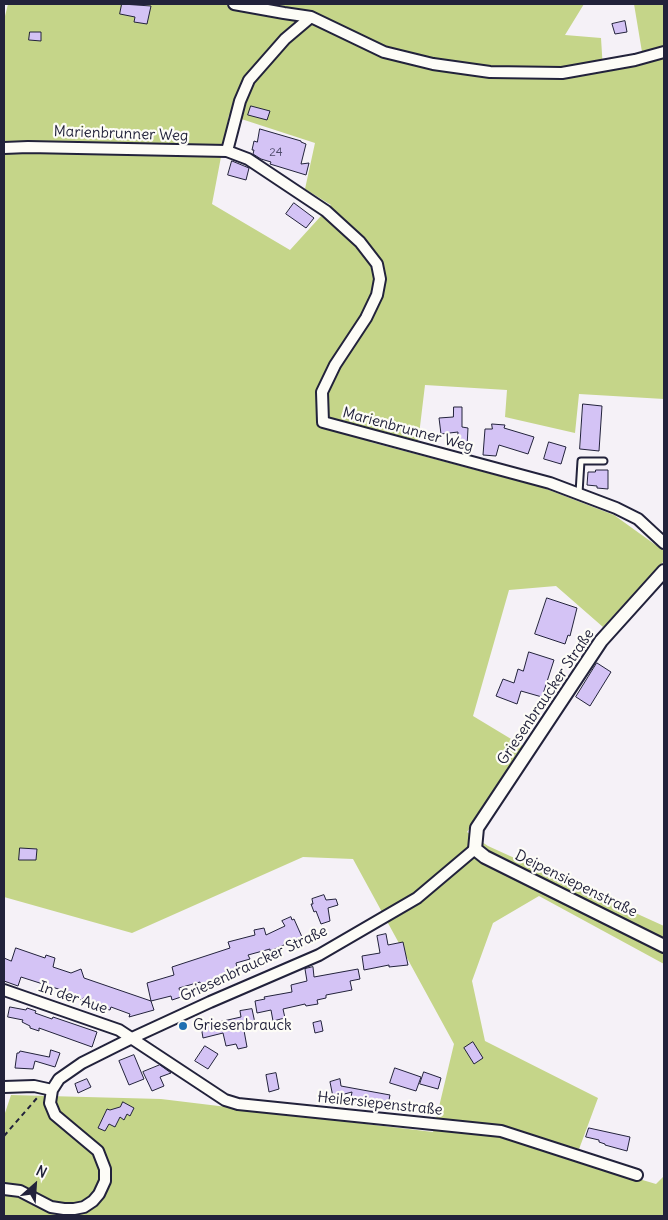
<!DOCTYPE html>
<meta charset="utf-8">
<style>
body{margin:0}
#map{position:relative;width:668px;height:1220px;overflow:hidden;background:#f5f1f7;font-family:Delius,sans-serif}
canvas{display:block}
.frame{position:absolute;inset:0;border:5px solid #22223b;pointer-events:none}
.north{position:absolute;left:10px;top:1160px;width:50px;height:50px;-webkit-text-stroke:4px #fdfcf7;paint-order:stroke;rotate:26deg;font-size:14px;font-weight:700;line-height:20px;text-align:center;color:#22223b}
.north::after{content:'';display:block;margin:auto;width:18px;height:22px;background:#22223b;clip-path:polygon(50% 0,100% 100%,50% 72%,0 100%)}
</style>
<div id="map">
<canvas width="668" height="1220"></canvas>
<div class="frame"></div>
<div class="north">N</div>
</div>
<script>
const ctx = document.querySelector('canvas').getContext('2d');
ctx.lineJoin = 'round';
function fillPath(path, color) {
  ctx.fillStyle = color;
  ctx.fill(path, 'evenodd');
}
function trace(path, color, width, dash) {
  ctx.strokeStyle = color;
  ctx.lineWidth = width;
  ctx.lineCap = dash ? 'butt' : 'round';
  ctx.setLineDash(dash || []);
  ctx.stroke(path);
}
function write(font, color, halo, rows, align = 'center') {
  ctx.font = font + ' Delius,sans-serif';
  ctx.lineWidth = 4.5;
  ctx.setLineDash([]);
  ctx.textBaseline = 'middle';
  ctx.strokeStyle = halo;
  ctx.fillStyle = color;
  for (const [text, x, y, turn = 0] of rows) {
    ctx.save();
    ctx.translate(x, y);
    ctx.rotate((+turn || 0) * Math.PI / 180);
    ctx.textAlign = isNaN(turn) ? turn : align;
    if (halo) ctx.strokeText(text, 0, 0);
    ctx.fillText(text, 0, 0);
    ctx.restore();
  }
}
fillPath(new Path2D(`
 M8,4H584L565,35L601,38L603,70L644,64L634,4H664V399L579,394L575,433L505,417L507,390L425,385L418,443L372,432L370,442L541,487L614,515L664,551V561L603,627L556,586L509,590L473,716L526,748L467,832L488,846L664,926V964L539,896L493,923L472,981L485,1041L598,1098L575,1160L656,1184L664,1176V1216H4V1116L11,1095L161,1099L433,1132L454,1044L353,859L303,857L132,933L4,897V20ZM229,115L315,143L305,189L331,205L290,250L212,204Z`), '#c5d589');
const building = new Path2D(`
 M122,4L151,6L147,24L134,22L135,17L120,14Z
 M625,21L627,32L615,34L612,24Z
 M30,32H41V41L29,40Z
 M251,106L270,111L267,120L248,115Z
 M260,129L301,141V142L306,144L301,164L309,163L306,175L270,164L271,162L261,159L253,154L254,150H252L254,141L257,142Z
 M232,161L249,168L246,180L228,175Z
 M294,203L314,218L306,228L286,214Z
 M583,404L602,406L599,451L580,449Z
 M454,407H462V427L468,428L467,447L457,446L458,432L441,434L439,418L453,417Z
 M492,424L505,425L504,428L534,437L528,454L499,445L496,456L483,455L485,429H492Z
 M549,442L566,447L561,464L544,459Z
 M596,470H608V489L597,488V486L587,485L588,472H595Z
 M547,598L577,608L570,636L568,635L565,644L535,634Z
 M529,652L554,660L542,697L521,691L517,704L496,696L503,679L514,683L518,669L523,671Z
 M597,663L611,672L590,706L576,697Z
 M20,848L37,849L36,860H19Z
 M324,895L326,900L336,899L338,905L328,908L330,921L321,924L316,911L314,912L311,904H313L312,899Z
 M291,917L292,920L294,919L302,937L270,951V949L248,955L250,959L236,963L238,972L214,979L215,982L201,986L200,982L179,988L181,997L172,1000L171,996L151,1001L147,983L174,975L172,967L230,948L228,942L255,935L254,930L264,928L266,935L285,926L282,921Z
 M386,934L388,945L403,942L408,965L389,967V965L364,970L362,956L380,953L377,936Z
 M16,948L45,958L46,955L55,958L53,967L71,973L81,969L84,978L151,1001L154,1010L129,1017L130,1014L111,1007L110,1010L101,1008L102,1004L83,998L82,1000L73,998L74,994L21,977L18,986L4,981V958L11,961Z
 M313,967L314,977L358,969L360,979L350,981L352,990L326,995V998L317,1000L318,1004L306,1006L305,1004L283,1009L285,1018L273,1021L271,1010L257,1013L255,1001L265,999L264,997L292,992L291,985L307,981L305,969Z
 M10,1007L26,1010L27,1008L36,1011L35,1013L52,1019L53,1017L97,1032L92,1047L39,1028V1031L30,1028V1026L22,1022L23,1020L8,1017Z
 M252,1009L255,1023L243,1025L247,1047L238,1049L236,1044L226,1046L223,1033L203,1038L201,1026L241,1017L240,1011Z
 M321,1021L323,1031L315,1033L313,1023Z
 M473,1042L483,1058L474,1064L464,1048Z
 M205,1046L218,1054L208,1069L195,1061Z
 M51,1050L60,1053L55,1067L35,1061L33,1069L15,1068L17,1053H19L20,1051L49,1057Z
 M134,1055L144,1079L129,1085L119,1061Z
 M160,1065L171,1073L160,1077L164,1086L152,1091L143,1072Z
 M395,1068L421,1077L416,1091L390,1083Z
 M424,1072L441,1078L438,1089L420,1084Z
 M276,1073L279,1089L269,1092L266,1075Z
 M87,1079L91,1087L78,1093L75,1084Z
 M340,1079L341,1086L390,1095L387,1109L379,1108L380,1102L360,1098L359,1105L350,1103L352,1092L333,1097L330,1082Z
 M123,1102L134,1108L130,1116L127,1114L124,1120L120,1117L115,1127L109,1124L105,1131L98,1128L107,1109L110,1110L120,1107Z
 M589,1128L630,1137L627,1151L605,1145V1144L599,1142V1140L586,1137Z`);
fillPath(building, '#d4c3f5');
trace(building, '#22223b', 1);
const service = new Path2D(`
 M579,493L581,461H604`);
const minor = new Path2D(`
 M234,4L284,13L311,17L384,52L433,64L490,72L562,73L635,60L664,52
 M4,148L28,147L227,151L248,159L326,211L360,242L377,264L380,279L377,295L366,318L335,365L322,392L323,422L550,483L616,508L638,519L664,543
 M227,151L240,101L249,80L285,39L311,17
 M4,990L119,1030L225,1100L238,1104L501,1131L637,1175
 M4,1087L34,1086L52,1090
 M4,1189L20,1191L51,1207L64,1209H74L84,1207L93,1201L99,1194L105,1181V1169L98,1151L55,1115L50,1103L52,1090L59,1079L82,1063L132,1038L210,1002L319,955L417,898L475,849`);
const tertiary = new Path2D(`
 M664,571L601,641L477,828L475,849L485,857L664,946`);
trace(service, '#22223b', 9);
trace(minor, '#22223b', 14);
trace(tertiary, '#22223b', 16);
trace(new Path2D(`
 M4,1136L37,1098`), '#22223b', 2, [5, 4]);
trace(service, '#fdfcf7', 5);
trace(minor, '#fdfcf7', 10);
trace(tertiary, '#fdfcf7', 12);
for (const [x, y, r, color] of [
 [183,1026,5,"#1f6fb2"]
]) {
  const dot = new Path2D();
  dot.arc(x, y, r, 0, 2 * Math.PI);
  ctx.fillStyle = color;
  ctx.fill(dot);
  trace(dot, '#fdfcf7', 2);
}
write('12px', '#4e4a6a', null, [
 ["24",276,153]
]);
write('15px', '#22223b', '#fdfcf7', [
 ["Marienbrunner Weg",121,134,2],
 ["Marienbrunner Weg",408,430,15],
 ["Griesenbraucker Straße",546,697,-56],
 ["Deipensiepenstraße",576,884,26],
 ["Griesenbraucker Straße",254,964,-25],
 ["In der Aue",73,998,19],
 ["Heilersiepenstraße",380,1104,6]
]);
write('15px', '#22223b', '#fdfcf7', [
 ["Griesenbrauck",193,1026]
], 'left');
</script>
